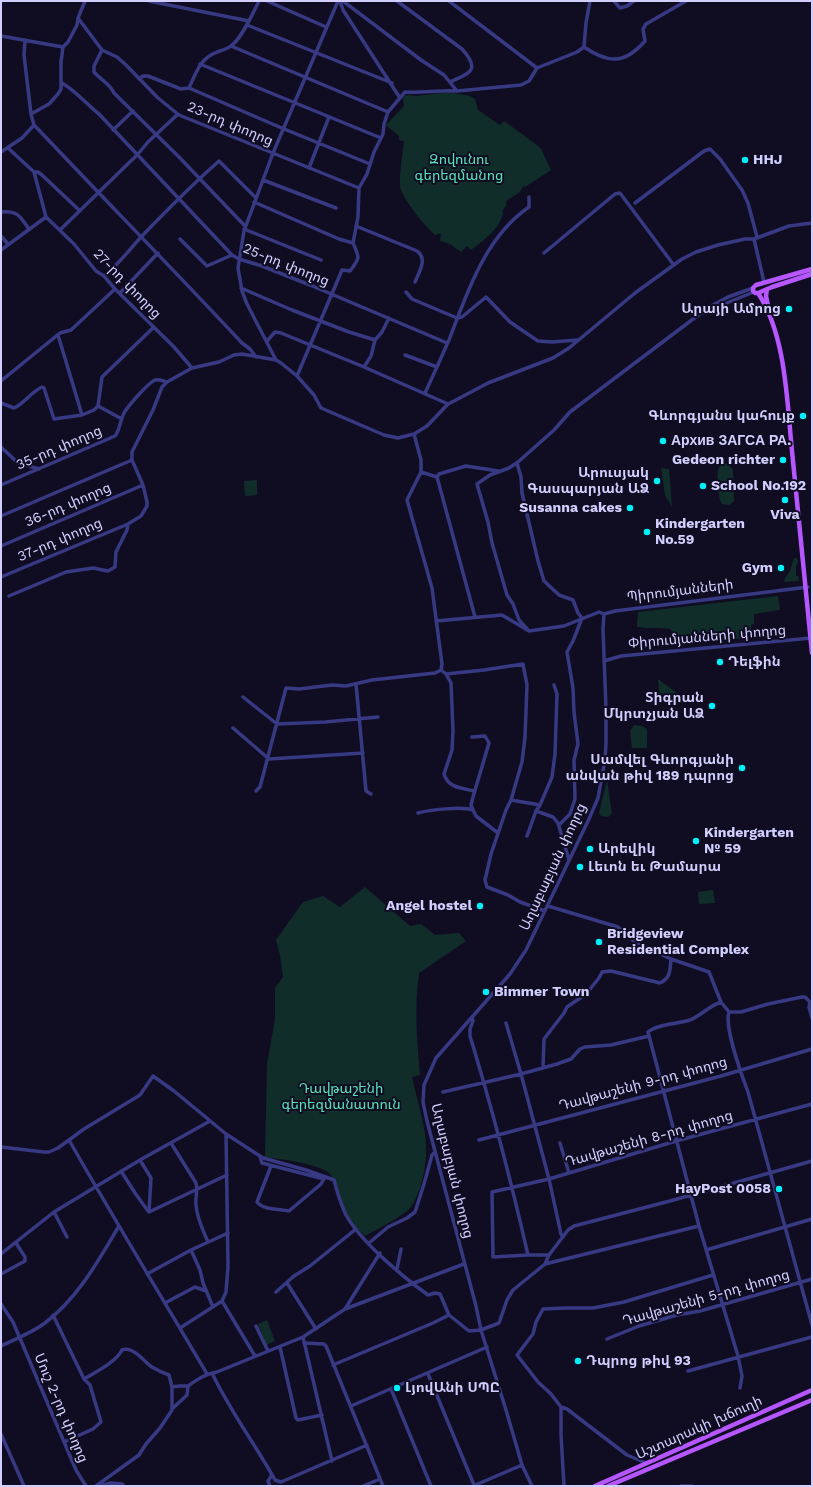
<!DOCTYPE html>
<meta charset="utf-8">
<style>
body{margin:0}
#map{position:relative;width:813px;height:1487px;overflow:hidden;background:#100d23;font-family:"Work Sans",sans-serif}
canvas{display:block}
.frame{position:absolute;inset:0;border:2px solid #d2cfff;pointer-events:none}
</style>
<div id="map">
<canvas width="813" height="1487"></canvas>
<div class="frame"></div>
</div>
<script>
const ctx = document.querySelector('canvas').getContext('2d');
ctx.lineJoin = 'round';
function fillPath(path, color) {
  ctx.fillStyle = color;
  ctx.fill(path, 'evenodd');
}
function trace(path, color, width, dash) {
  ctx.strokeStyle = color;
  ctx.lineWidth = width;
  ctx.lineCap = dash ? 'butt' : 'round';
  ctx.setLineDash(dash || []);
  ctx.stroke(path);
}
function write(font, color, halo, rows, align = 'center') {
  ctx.font = font + ' "Work Sans","Noto Sans Armenian",sans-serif';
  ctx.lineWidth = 4;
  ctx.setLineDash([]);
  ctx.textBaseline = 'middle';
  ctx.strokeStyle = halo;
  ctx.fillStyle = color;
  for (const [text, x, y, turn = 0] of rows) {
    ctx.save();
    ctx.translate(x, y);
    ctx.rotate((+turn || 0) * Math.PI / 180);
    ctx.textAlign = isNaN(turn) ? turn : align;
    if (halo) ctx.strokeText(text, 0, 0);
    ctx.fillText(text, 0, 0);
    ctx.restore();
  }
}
fillPath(new Path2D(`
 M449,92L470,96L475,99L478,110L500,125L504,121L537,145L541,149L551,170L525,187L523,186L520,192L506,201V206L503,210C503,227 483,241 471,250L467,246L461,252L450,244L440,241L441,233L435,235C425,226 406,203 401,190C398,182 403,151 404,141L399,140V136L386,125L404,106L403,98L406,95L417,96Z
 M724,463L728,464L733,470L734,501L729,505L722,504C718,498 717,478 718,470C719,466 721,465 724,463Z
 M661,468L669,469L672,507L665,495Z
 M257,480V495L245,496L244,481Z
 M794,558H797L798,562L796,566V576H798L799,581L784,582L785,578L790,571Z
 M778,596L780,610L754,614V624L751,625V629L744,630V638L677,646L675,643L676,633L672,632L670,629C660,627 649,629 638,627L637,626L638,612Z
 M658,679L688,701L660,702Z
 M634,725L642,726L647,729V748H632L630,731Z
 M607,780L612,814L608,817L601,816L599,813Z
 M365,887L410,926L421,924L435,935L459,933L466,941L419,973C414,1008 417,1041 420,1075L412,1077C421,1117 434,1146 420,1188C417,1195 414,1206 407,1211C394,1221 379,1228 365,1236C355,1227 348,1218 343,1206C339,1197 336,1182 330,1174C321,1164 279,1159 265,1157L267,1064L275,1019V988L283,977L280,955L276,940L303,902L323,896L340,907Z
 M713,890L715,903L699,904L698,892Z
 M267,1320L275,1341L266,1345L258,1324Z`), '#102d2a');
trace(new Path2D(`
 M149,1L249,21
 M267,1L326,27
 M340,1L343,10L400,98
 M343,1L421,60L444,75L457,91L521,85L529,81L537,68
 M397,1L462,49C481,70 470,73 450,82
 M449,1L537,68
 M614,1L620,8L627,6L634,1
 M78,18L102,50L117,57L126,65L158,98L179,115L359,188
 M247,25L392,83
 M1,36L63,47
 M25,40L24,55L31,114
 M231,46L388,112L384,124L383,134L374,152L367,174L359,188L358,217L353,243
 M584,47C609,64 625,64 645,41L643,29L646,24L686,1
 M102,50L94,66V72C101,80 110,84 114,93L179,157L245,226
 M200,64L381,138
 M537,68L577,52L584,47L586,23L590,1
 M139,79L143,76H148L181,89L189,88C195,75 199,62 211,55C217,51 226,50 231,46C242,38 253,13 259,1
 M62,83C76,91 86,104 99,114L232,255L239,259L262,266L310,285L447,343
 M189,88L284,129L370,164
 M388,112L405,92C423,93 439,90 457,91
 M34,125L31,114L49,104L58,94L61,89V62L63,47L68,42L77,25L78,18L85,1
 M113,130L133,111
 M8,148L34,172H38L42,175L80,211
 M1,152L22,138L34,125L36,127C104,199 174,270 242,343L250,349L256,357
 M309,168L329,117
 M34,172L46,217L74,244L96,271L104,276L115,289L174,347L192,368
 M263,180L336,208
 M254,202L339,239L353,243C360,258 360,258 350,271L342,270L297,376
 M635,203L704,151L710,149L720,159L742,190L748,203L757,237
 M1,212C18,210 20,217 29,229
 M356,226L417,251C428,259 419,272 415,282
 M244,229L321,260
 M60,230L138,154L148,142L178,114
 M1,236L8,244
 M180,239L207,266L232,255
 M754,239L764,282
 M1,250L46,217
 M544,253L615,194L620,193L673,264
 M104,276C118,265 129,250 142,236C167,210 192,185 219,161L256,198
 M241,288L292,310L349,332L375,340
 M406,292L412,299L457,318L462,317L486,297L510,322L538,341L552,342L577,340
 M120,293L158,253
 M703,313L712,310L729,302L754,292
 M58,335L82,415L94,410L98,406
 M267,341L275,332L281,333L364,367L448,404
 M405,355L437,367
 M276,360L247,304L242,291L238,268L244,231L273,153L338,1
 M364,367L371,356L375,340L382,332L389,318
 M1,381L60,333L71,330L115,289
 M425,393C433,376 441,358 449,340C467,293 485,237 529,207V197
 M1,403L14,408C25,403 31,392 42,387L44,388L54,419L82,415
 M122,419L98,406L102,377L154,327
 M414,434L421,460V472L407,500L432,588L442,664L441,670
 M1,447L18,463L39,469
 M517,463L521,477L522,493L538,561L544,581L559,595L573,600L578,613L582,618L573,641L567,652L573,688L574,712L578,744L574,760L575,799L570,814L559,825
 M421,472L437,477L475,617
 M437,477L439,474L466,466L498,471
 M1,485L115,436C120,430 120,420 124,413C128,406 148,383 155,380C159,379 163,381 167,382
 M1,516L132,460
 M1,546L143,485
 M1,577L128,524
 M9,596L66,572L93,568L108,571L115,567L116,552L127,530L128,524L141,516L147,506V502L143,485L132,460V452L153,410L162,387L167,382L192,368L219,362L234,355L242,354L276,360L281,363L297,376L314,395L321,408L384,435L398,438L414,434L427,426L448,404L454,401L488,383L553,358L569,348L635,293L682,259L696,252L718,245L745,239H754L789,226L812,223
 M604,614L615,611L808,587
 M436,621L502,615L529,631L564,626L599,612L604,614
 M529,631L519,620L513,604L507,595L492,543L488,522L477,484L490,475L509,468L518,462L554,430L570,412L709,307L728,297L753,288
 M604,661L621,656L811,638
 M441,670L446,674L484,670L523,664L527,685L525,737L522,762L511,800L506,810L491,854L485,880L487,887L508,895L520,902L545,911
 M446,674L451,683L453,731L452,750L444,774C448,788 462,788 474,791
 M356,684L366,791L371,794
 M243,697L277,724L325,722L378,717
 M233,728L269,759L363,753
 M256,791L260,787L286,688L299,689L332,685L346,686L372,680L435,673L441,670
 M511,800L540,805L536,811L553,817L558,823L569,860
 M540,805L552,777L555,754L557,694L554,685
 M473,810L476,816L498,833
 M418,813C429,810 462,806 473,810L471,805L473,797L489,743L485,736L472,737
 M527,836L536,811
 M548,906L618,927L636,943L671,959L709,972L721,1002L729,1012C724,1026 742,1076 748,1092L812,1325
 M721,1002C709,1006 702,1015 690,1020C678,1024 657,1024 648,1032L699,1226L738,1356L742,1376L740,1388
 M810,1002L809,1007L812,1018
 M729,1012H741L768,1004L802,997H805L810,1002
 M472,1017L473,1021L470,1029V1036C492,1108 511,1181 528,1255H549
 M506,1023L521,1074L549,1179L561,1234L563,1237
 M543,1068L544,1039L564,1013L567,1007L586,994L599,978L602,972L611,971L660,983C671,978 670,969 671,959
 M443,1092L521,1074L557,1064L571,1059L580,1049L585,1047L611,1045L649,1036
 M69,1140C114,1219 161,1296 207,1374
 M479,1140L721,1076L812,1049
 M171,1143L196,1183C198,1191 195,1198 196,1205C197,1219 203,1230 208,1242
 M560,1143L569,1173
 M1,1147L44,1152H49L58,1148L84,1129L140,1095L153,1076L174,1091L226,1134L263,1158L306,1170L334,1180C337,1192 341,1204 346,1215C361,1242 403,1277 428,1295L435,1293L440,1294L449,1315L469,1331L481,1330L499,1323L507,1300L513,1290L545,1264L549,1255L568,1230L574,1226L670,1201L812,1161
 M260,1157L262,1163L324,1179
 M140,1160L151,1178L149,1212
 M271,1166L257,1202C263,1210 279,1209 289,1211L321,1184L325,1177
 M121,1171L135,1193L148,1211
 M54,1212L67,1237
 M149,1212L227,1175
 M369,1243L388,1227L407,1218L415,1212L424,1184L432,1155L435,1152
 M191,1250L228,1233
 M706,1250L812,1219
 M1,1254L54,1212L140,1160L210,1121
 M528,1255L493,1257L492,1192L549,1179L676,1141L812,1104
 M545,1264L699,1226
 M397,1269L401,1249
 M1,1274L25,1261V1257L16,1243
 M147,1274L191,1250L200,1270L203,1283L213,1307
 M287,1283L316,1329
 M276,1292L294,1276L310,1266L356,1229
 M222,1301L255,1356
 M165,1303L195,1287L206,1291
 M1,1304L13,1322L76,1470L86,1486
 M345,1309L464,1264
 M53,1315L84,1379L90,1385L101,1422L93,1429L64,1442
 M256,1326L268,1351
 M180,1328L222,1301L226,1292L228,1267L226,1134
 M303,1337L332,1461
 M607,1339L639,1326L677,1315L700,1311L812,1279
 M304,1343L324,1344L326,1346L383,1486
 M1,1346C15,1339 32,1333 45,1323C78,1298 98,1261 119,1226
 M280,1347L296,1418L298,1420L322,1415
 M333,1365L433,1323L449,1315
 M688,1371L812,1337
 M212,1373C230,1411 255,1444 275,1480L281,1482L367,1445
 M428,1374L474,1485
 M84,1379C96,1372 116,1362 122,1350C134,1346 143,1361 152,1367C157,1370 163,1373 169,1375L172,1387L179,1386H188C198,1379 205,1374 217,1372L303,1337L345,1309L380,1253
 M391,1389L431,1486
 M351,1406L487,1347
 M561,1407L567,1409L627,1455L646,1463
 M172,1409L187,1395L188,1386
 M1,1434L24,1486
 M96,1486L139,1455L146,1444L160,1428L172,1410V1387
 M99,1486L111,1483L122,1484L124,1486
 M270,1486L268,1481L272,1475
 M363,1486L380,1479
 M473,1486L522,1465
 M532,1486L522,1465L506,1410L481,1330L476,1306L427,1121L423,1102L424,1085L436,1058L510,974L526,950L589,819L598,798L605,760L606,743V709L603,629L604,614
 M564,1486L561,1435V1407L551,1394L538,1382L517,1355L533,1334L536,1322L543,1309L565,1308H593L624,1302L713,1275
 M681,1486H692`), '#373983', 3.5);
trace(new Path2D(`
 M812,269L756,285L753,288V291L755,293H758C786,335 787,402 792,451C799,518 805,586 812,653
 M767,289L766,296L768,306
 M758,293L772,287L812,274
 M595,1486L812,1390
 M608,1486L812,1400`), '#b656ff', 4.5);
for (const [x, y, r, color] of [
 [745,160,4,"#00f0fa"],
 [789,309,4,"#00f0fa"],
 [803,416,4,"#00f0fa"],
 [663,441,4,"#00f0fa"],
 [783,460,4,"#00f0fa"],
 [657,481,4,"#00f0fa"],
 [703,486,4,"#00f0fa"],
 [785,500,4,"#00f0fa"],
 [630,508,4,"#00f0fa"],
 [647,532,4,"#00f0fa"],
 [781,568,4,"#00f0fa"],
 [720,662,4,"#00f0fa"],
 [712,706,4,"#00f0fa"],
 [742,768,4,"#00f0fa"],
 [696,841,4,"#00f0fa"],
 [590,849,4,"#00f0fa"],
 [580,867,4,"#00f0fa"],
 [480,906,4,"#00f0fa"],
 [599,942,4,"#00f0fa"],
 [486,992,4,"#00f0fa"],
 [779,1189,4,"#00f0fa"],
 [578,1361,4,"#00f0fa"],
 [397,1388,4,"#00f0fa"]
]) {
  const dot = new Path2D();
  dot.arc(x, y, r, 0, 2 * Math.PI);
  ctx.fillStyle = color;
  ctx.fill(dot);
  trace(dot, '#100d23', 1.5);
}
write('14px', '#d2cfff', '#100d23', [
 ["23-րդ փողոց",230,124,23],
 ["25-րդ փողոց",286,265,22],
 ["27-րդ փողոց",127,284,46],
 ["35-րդ փողոց",59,448,-23],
 ["36-րդ փողոց",68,505,-23],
 ["37-րդ փողոց",60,540,-23],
 ["Պիրումյանների",680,591,-7],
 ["Փիրումյանների փողոց",707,637,-5],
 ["Աղաբաբյան փողոց",553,867,-65],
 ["Դավթաշենի 9-րդ փողոց",643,1084,-15],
 ["Դավթաշենի 8-րդ փողոց",649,1139,-16],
 ["Աղաբաբյան փողոց",452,1171,76],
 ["Դավթաշենի 5-րդ փողոց",706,1298,-16],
 ["Մուշ 2-րդ փողոց",61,1408,67],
 ["Աշտարակի խճուղի",699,1428,-24]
]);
write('14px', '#59e2b8', '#100d23', [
 ["Զովունու",459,160],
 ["գերեզմանոց",459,176],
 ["Դավթաշենի",341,1089],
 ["գերեզմանատուն",341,1105]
]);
write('bold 14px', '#d2cfff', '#100d23', [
 ["HHJ",753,160],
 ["Արայի Ամրոց",781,309,"right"],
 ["Գևորգյանս կահույք",795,416,"right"],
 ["Архив ЗАГСА РА.",671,441],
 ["Gedeon richter",775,460,"right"],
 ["Արուսյակ",649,473,"right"],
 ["Գասպարյան ԱՁ",649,489,"right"],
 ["School No.192",711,486],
 ["Susanna cakes",622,508,"right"],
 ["Viva",785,515,"center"],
 ["Kindergarten",655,524],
 ["No.59",655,540],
 ["Gym",773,568,"right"],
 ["Դելֆին",728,662],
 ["Տիգրան",704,698,"right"],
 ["Մկրտչյան ԱՁ",704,714,"right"],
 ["Սամվել Գևորգյանի",734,760,"right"],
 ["անվան թիվ 189 դպրոց",734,776,"right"],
 ["Kindergarten",704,833],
 ["№ 59",704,849],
 ["Արեվիկ",598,849],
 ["Լեւոն եւ Թամարա",588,867],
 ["Angel hostel",472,906,"right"],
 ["Bridgeview",607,934],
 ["Residential Complex",607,950],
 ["Bimmer Town",494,992],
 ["HayPost 0058",771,1189,"right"],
 ["Դպրոց թիվ 93",586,1361],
 ["ԼյովԱնի ՍՊԸ",405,1388]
], 'left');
</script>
